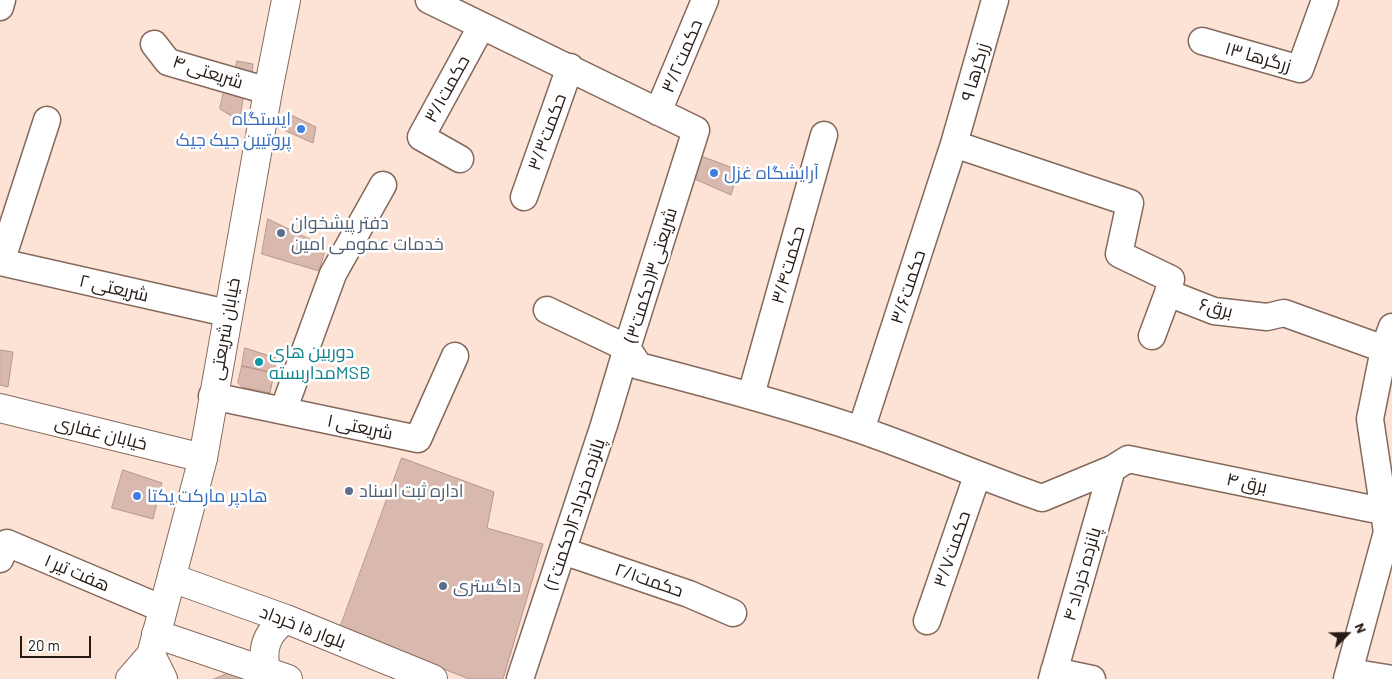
<!DOCTYPE html>
<meta charset="utf-8">
<style>
body{margin:0}
#map{position:relative;width:1392px;height:679px;overflow:hidden;background:#fce3d6;font-family:Barlow,sans-serif}
canvas{display:block}
.north{position:absolute;left:1322px;top:609px;width:50px;height:50px;-webkit-text-stroke:4px #fff;paint-order:stroke;rotate:67deg;font-size:14px;font-weight:700;line-height:20px;text-align:center;color:#251a14}
.north::after{content:'';display:block;margin:auto;width:18px;height:22px;background:#251a14;clip-path:polygon(50% 0,100% 100%,50% 72%,0 100%)}
.scale{position:absolute;left:20px;top:636px;width:71px;height:22px;box-sizing:border-box;border:2px solid #251a14;border-top:0;padding-left:6px;font-size:15px;line-height:18px;white-space:nowrap;color:#251a14;-webkit-text-stroke:4px #fff;paint-order:stroke}
</style>
<div id="map">
<canvas width="1392" height="679"></canvas>
<div class="north">N</div>
<div class="scale">20 m</div>
</div>
<script>
const ctx = document.querySelector('canvas').getContext('2d');
ctx.lineJoin = 'round';
function fillPath(path, color) {
  ctx.fillStyle = color;
  ctx.fill(path, 'evenodd');
}
function trace(path, color, width, dash) {
  ctx.strokeStyle = color;
  ctx.lineWidth = width;
  ctx.lineCap = dash ? 'butt' : 'round';
  ctx.setLineDash(dash || []);
  ctx.stroke(path);
}
function write(font, color, halo, rows, align = 'center') {
  ctx.font = font + ' Barlow,Cairo,sans-serif';
  ctx.lineWidth = 5;
  ctx.setLineDash([]);
  ctx.textBaseline = 'middle';
  ctx.strokeStyle = halo;
  ctx.fillStyle = color;
  for (const [text, x, y, turn = 0] of rows) {
    ctx.save();
    ctx.translate(x, y);
    ctx.rotate((+turn || 0) * Math.PI / 180);
    ctx.textAlign = isNaN(turn) ? turn : align;
    if (halo) ctx.strokeText(text, 0, 0);
    ctx.fillText(text, 0, 0);
    ctx.restore();
  }
}
const building = new Path2D(`
 M237,61L253,64L251,80L235,74Z
 M224,91L243,98L240,121L220,109Z
 M291,115L316,127L313,143L286,131Z
 M696,154L738,170L731,195L690,177Z
 M268,219L326,247L319,271L262,254Z
 M245,348L276,358L274,373L242,366Z
 M0,350L13,352L8,387L0,385Z
 M242,366L274,373L270,393L242,387L238,383Z
 M402,458L494,492L487,528L543,544L503,679H469L340,628Z
 M123,470L162,483L153,519L112,508Z
 M241,668L264,679H214Z`);
fillPath(building, '#d9b8ae');
trace(building, '#b6968c', 1);
const minor = new Path2D(`
 M429,0L696,130L627,348L639,366C713,385 788,405 861,430C922,451 981,477 1042,498L1112,469L1128,459L1392,513
 M0,7L2,0
 M1202,41L1300,69L1325,0
 M154,44L168,62L268,91
 M658,112L705,0
 M954,144L1130,203L1119,254L1171,279L1168,293L1214,311L1267,317L1284,313L1384,349
 M460,159L421,137L481,27
 M524,197L570,67
 M0,262L227,313
 M1,262L47,120
 M1152,336L1168,293
 M751,395L824,135
 M212,396L418,439L455,356
 M283,411L333,274L383,185
 M861,430L954,144L995,0
 M563,551L689,594L733,613
 M0,559L7,543L163,609
 M927,621L977,476
 M1054,671L1092,679
 M1349,672L1392,679
 M520,679L604,425L627,348L547,310
 M1052,679L1112,469
 M1347,679L1387,532L1370,419L1384,349L1392,327`);
const tertiary = new Path2D(`
 M0,408L203,458`);
const secondary = new Path2D(`
 M172,578L286,619L433,679
 M156,634L288,679
 M266,670C261,648 267,632 286,619`);
const primary = new Path2D(`
 M151,655L163,679
 M130,679L151,655L203,458L268,91L286,0`);
trace(minor, '#84695b', 29);
trace(tertiary, '#84695b', 30);
trace(secondary, '#84695b', 30);
trace(primary, '#84695b', 30);
trace(minor, '#fff', 26);
trace(tertiary, '#fff', 28);
trace(secondary, '#fff', 28);
trace(primary, '#fff', 28);
for (const [x, y, r, color] of [
 [301,129,5,"#3f7fe0"],
 [714,173,5,"#3f7fe0"],
 [281,233,5,"#5c6f8a"],
 [259,362,5,"#0f9aa8"],
 [349,491,5,"#5c6f8a"],
 [137,496,5,"#3f7fe0"],
 [443,586,5,"#5c6f8a"]
]) {
  const dot = new Path2D();
  dot.arc(x, y, r, 0, 2 * Math.PI);
  ctx.fillStyle = color;
  ctx.fill(dot);
  trace(dot, '#fff', 2);
}
write('18px', '#251a14', '#fff', [
 ["حکمت۳/۲",682,56,-67],
 ["زرگرها ۱۳",1258,57,16],
 ["شریعتی ۴",208,72,18],
 ["زرگرها ۹",975,72,-74],
 ["حکمت۳/۱",447,89,-61],
 ["حکمت۳/۳",547,132,-70],
 ["حکمت۳/۴",788,265,-74],
 ["شریعتی۳(حکمت۳)",651,275,-73],
 ["حکمت۳/۶",908,287,-72],
 ["شریعتی ۲",114,288,13],
 ["برق۶",1216,308,14],
 ["خیابان شریعتی",225,329,-80],
 ["شریعتی ۱",360,427,12],
 ["خیابان غفاری",101,433,14],
 ["برق ۴",1247,483,12],
 ["پانزده خرداد۲(حکمت۲)",575,514,-72],
 ["حکمت۳/۷",952,549,-71],
 ["هفت تیر ۱",77,573,23],
 ["پانزده خرداد ۴",1082,574,-74],
 ["حکمت۲/۱",649,580,19],
 ["بلوار ۱۵ خرداد",303,627,21]
]);
write('18px', '#366cbe', '#fff', [
 ["ایستگاه",291,119,"right"],
 ["پروتیین جیک جیک",291,140,"right"],
 ["آرایشگاه غزل",724,173],
 ["هادپر مارکت یکتا",147,496]
], 'left');
write('18px', '#4e5e75', '#fff', [
 ["دفتر پیشخوان",291,223],
 ["خدمات عمومی امین",291,244],
 ["اداره ثبت اسناد",359,491],
 ["داگستری",453,586]
], 'left');
write('18px', '#0d838f', '#fff', [
 ["دوربین های",269,352],
 ["مداربستهMSB",269,373]
], 'left');
</script>
